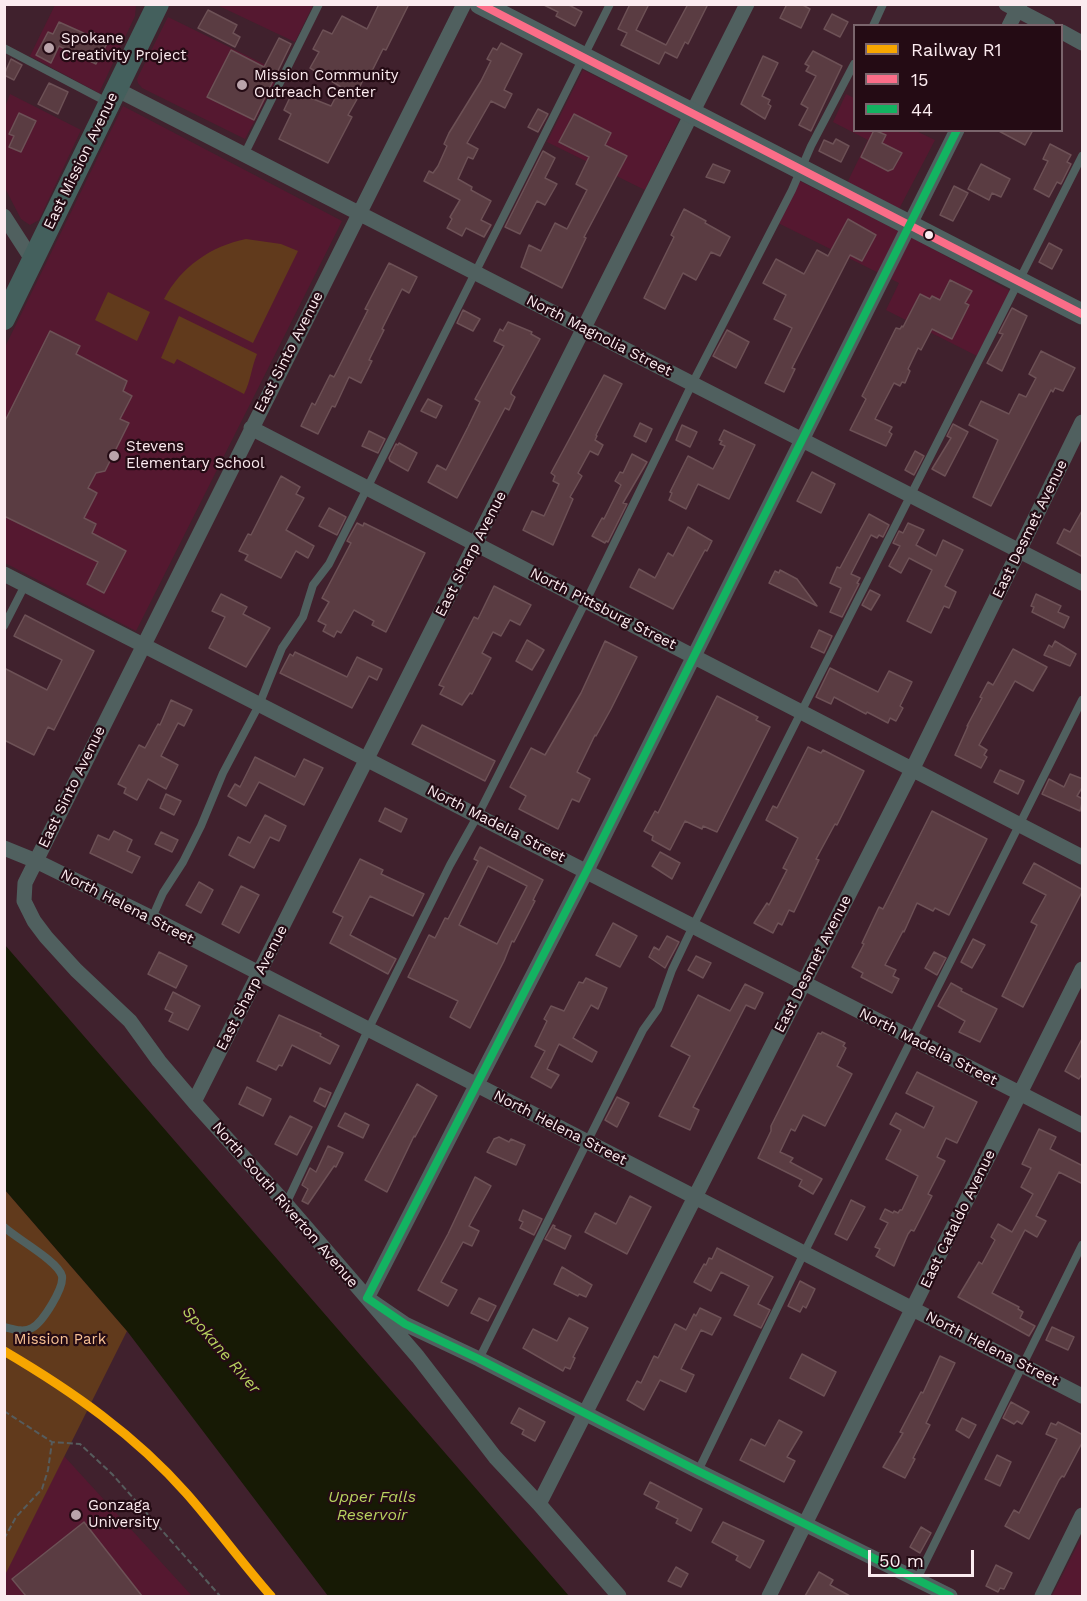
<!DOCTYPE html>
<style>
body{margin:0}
#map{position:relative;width:1087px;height:1601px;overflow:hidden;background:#40212d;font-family:"Work Sans",sans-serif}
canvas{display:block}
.frame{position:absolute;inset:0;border:6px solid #fbebef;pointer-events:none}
.legend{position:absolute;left:853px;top:24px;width:210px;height:108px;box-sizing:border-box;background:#240b14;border:2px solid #7a656c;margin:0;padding:8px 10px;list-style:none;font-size:18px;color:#fbebef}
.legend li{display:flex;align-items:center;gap:12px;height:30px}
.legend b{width:30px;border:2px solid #7a656c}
.scale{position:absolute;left:868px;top:1550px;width:106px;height:27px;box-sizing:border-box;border:3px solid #fbebef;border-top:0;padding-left:8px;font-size:18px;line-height:21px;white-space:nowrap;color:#fbebef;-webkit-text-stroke:4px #240b14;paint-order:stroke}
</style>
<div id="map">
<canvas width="1087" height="1601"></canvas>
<div class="frame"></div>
<ul class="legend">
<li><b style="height:8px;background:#f7a600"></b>Railway R1</li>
<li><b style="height:8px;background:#fb6d88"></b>15</li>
<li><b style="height:8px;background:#13b361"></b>44</li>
</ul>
<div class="scale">50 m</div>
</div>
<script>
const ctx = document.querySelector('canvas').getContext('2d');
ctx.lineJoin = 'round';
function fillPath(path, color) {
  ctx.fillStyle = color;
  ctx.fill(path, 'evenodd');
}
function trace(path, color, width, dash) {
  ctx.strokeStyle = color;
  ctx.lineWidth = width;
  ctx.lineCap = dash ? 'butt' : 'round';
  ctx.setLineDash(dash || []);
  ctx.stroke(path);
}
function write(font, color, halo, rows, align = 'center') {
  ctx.font = font + ' "Work Sans",sans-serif';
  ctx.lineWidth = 4.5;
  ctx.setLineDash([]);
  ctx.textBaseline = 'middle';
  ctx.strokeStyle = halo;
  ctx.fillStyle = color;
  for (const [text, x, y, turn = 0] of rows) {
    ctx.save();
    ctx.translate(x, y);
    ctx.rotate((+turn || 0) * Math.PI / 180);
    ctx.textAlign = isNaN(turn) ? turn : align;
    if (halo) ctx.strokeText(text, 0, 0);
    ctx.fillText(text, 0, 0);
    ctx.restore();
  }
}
fillPath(new Path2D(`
 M55,5H136L135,16L99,93L30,56Z
 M217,5H313L295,42Z
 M168,17L280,72L245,139L142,88L138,83L137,79Z
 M583,70L680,118L645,190L547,142Z
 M10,94L81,130L39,220L30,225L21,219L5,188V107Z
 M846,94L854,98V130L916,131L935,140L899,209L847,183L868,140L833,122Z
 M123,106L342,221L136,631L5,563L4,349Z
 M794,178L920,242L1010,291L977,356L886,310L899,283L772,220Z
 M64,1456L192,1596H5L4,1575Z
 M1082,1536V1596H1052Z`), '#551830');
fillPath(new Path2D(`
 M246,239L281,244L298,251L253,343L164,299C181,267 211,246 246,239Z
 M108,292L150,312L137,341L95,320Z
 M179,316L257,354C251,369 251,380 244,394L177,359L174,364L161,358Z
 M5,1190L127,1331L5,1575Z`), '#613a1c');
fillPath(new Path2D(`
 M5,945L569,1596H328L127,1331L5,1190Z`), '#171a05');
const building = new Path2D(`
 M379,4H409L386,50L383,49L371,73L367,71L357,93L360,94L348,115L352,117L328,163L279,139L291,114L284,110L293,91L331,106L341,87L310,68L319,52L313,49L323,30L332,34L342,16L367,29Z
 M542,4H567L582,12L575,26L556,16L558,12Z
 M630,4H649L636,30L666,45L688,4H708L688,44L685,42L677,58L665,52L659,64L621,45L627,33L618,29Z
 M787,4H801L810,9L801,28L780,18Z
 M208,10L237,25L233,33L240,37L235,47L198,28Z
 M832,14L848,22L840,37L824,29Z
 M59,22L88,35L90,31L109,40L96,64L59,46L51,63L36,55L48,32L53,34Z
 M279,38L291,44L254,120L207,97L231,50L264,67Z
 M501,43L522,54L504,90L512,94L505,108L491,101L467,143L478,149L473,159L468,157L458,179L472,187L471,190L491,201L481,220L491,225L484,237L466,228L462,236L447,228L452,219L450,217L460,200L424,181L429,171L433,173L438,166L447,146L444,144L449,133L481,81L491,61L487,59L493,48L497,50Z
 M813,51L842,66L811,131L799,125L808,108L801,104L816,76L806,71L809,66L805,64Z
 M763,56L778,63L762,96L770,100L768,104L771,106L765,119L741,104Z
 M11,59L22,65L14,80L4,75Z
 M49,83L68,92L58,114L38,104Z
 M538,109L548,114L538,132L528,127Z
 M19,113L36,121L21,152L9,147L14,136L9,134Z
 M574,114L611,133L605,145L627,156L584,237L586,238L562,288L521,267L529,245L541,251L555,223L567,229L587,190L576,184L589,157L559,142Z
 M874,130L886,135L882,143L902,153L893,169L888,171L861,157Z
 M997,130H1033L1025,145Z
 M836,139L849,146L841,162L819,151L824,140L833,144Z
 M1050,144L1071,155L1067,162L1071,164L1061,184L1057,182L1049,197L1034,189L1048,161L1043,159Z
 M543,151L555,158L545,178L557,184L545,205L537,201L520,234L505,227Z
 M713,164L730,171L724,183L706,177Z
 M981,164L1010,179L1001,197L992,193L989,200L968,189Z
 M954,186L968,193L953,221L940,215Z
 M684,209L706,221L705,223L730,237L720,256L711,252L696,280L683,273L665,309L644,298L674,237L671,235Z
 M848,219L876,235L862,261L850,255L792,368L795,369L784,392L765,383L792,328L774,319L786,295L763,283L776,259L804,274L817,250L828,256Z
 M1049,243L1062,250L1052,269L1039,262Z
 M389,263L417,277L409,293L402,289L382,329L384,330L369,360L372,361L361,383L349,377L335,407L332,406L318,434L301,426L312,403L315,405L330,375L334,377L368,310L365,309Z
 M950,280L972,291L965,303L969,305L952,339L932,329L921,350L918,348L908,369L910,371L905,383L902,382L900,386L894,383L875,419L892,427L889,432L892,434L886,446L850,430L866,399L862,396L896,328L900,329L902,326L903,327L920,294L930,299L932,296L940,300Z
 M1012,308L1027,316L1002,371L987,363L1003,334L999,333Z
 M463,310L480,319L473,331L457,323Z
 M508,322L532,332L531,334L540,339L511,392V394L515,397L509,410L505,408L457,498L428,482L437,465L446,470L468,427L480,402L475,399L504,346L494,341L500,329L503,331Z
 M727,330L749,342L736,368L713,356Z
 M50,331L80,346L76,354L127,381L123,391L132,396L120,419L129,423L105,471L96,473L88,488L97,493L84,518L96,524L92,533L126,551L104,593L87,584L98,562L4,516V423Z
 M1041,351L1075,368L1063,391L1055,388L1053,392L1051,390L991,506L973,497L998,440L969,425L981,401L1009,414L1019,394L1026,397L1036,378L1029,374Z
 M604,375L622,384L596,435L597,436L595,440L603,445L598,455L590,451L578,473L582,476L570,497L573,499L553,545L523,530L532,511L544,516L559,484L553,481L555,476L551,473Z
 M428,399L442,406L436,418L421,411Z
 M640,423L652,429L646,442L634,436Z
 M953,424L968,432L945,476L932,469L951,438L947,436Z
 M682,425L697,432L690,447L676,440Z
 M724,430L755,445L729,499L698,484L686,509L669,500L672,493L670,492L688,456L713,469L725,446L720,444L722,441L719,440Z
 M369,431L385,439L378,453L362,446Z
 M399,443L417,453L408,471L390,461L389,458L396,444L398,445Z
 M915,451L924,456L914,475L905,470Z
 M632,454L647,462L623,503L627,504L608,542L606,541L605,543L592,536L602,518L604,519L621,485L615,481L620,472L623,473Z
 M812,472L835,484L821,513L797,501Z
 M281,476L300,487L296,494L304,498L286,530L314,546L308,558L296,551L281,578L245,560L248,555L239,551L248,534L251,535Z
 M329,508L346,517L337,535L319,526Z
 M1083,509V557L1057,543L1064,529L1070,532Z
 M869,514L889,525L883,537L879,535L877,538L871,535L851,574L860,578L857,583L859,584L842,617L830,612L841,588L830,583L837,567L840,568Z
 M357,523L363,526L364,523L425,553L386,632L372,625L374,621L354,610L341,633L337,631L334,637L323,631L326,625L318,621L329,602L322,598L351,543L347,541Z
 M908,523L924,530L916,545L936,556L943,540L963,550L945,586L956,592L949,608L944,606L931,633L907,621L932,570L909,558L901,573L889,566L900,546L893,543L899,531L903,533Z
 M688,527L712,541L707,551L705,550L673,609L630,587L639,569L655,578L668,553L673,556Z
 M780,570L797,579L817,606L769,583L775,571L779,573Z
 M494,586L531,605L520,625L510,620L501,636L493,632L482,653L491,658L472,694L470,693L462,705L440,694L444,687L439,685L474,617L478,619Z
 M870,590L880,595L871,610L862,605Z
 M221,594L247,607L243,614L270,628L246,667L209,648L225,617L212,611Z
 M1036,594L1061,606L1058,612L1069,617L1064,628L1032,612L1034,607L1031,606Z
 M25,615L94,651L54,730L48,727L34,755L4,740V668L47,690L62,660L14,636Z
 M819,630L832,636L824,653L811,647Z
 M527,640L544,650L532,670L516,661Z
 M605,641L637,657L611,709L596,736L595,735L577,772L590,779L579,802L572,799L558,829L519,809L526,796L510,787L531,748L545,755L581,693Z
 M1055,641L1076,654L1070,666L1044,655L1049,645L1052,647Z
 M1013,649L1047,667L1033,691L1015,681L979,745L987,750L984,755L987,757L981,768L955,755L968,726H967L982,698L980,697L988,682L993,685Z
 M295,652L347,677L357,657L382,669L377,680L369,676L352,708L280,673L290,654L293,656Z
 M830,668L878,692L889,671L912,682L900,706L903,708L896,721L890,718L888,723L867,712L866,714L834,697L831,704L816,697Z
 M717,696L758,717L756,720L770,727L717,832L703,826L702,829L685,821L670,850L652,840L653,836L644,831L655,811L658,813Z
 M171,700L192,710L184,726L178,723L161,756L178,765L166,789L148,779L137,800L124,793L126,788L118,784L139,745L145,748L158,724L160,725Z
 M422,725L495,761L485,781L412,744Z
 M808,747L821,753L823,750L864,771L837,825L835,824L816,859L819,860L794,912L789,910L782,925L778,923L773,933L754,923L767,903L769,905L787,870L783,868L798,838L766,820L773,806L777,808Z
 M255,757L295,777L304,759L323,768L304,805L259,782L246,806L228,796L235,784L240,787Z
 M1000,770L1024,781L1018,794L994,782Z
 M1070,774L1083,779V786L1077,796L1083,799L1080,811L1042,794L1049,779L1064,787Z
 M166,794L181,801L174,815L160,808Z
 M385,808L407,819L401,832L379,821Z
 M932,811L987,839L949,915L935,908L933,911L917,903L904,932L903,931L885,965L896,970L893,976L899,979L892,993L861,977L863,973L852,967L864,944L862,943L879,907L883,909Z
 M265,815L286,826L279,841L270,837L254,868L229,855L238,837L250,843Z
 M114,831L132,840L127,851L140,857L132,873L90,853L98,835L109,840Z
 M161,832L178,840L172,852L155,844Z
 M480,847L543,880L533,900L535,901L514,942L512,941L504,961L470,1028L450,1017L458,1001L408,977L429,935L435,938L445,918L448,919L478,861L474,859ZM488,866L527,886L497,944L459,925Z
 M660,852L680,863L672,879L652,866Z
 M360,859L383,870L381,874L424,894L413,916L370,896L350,935L396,959L388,974L330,943L343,917L333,912Z
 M1034,863L1083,890L1023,1007L1002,996L1037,925L1031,922L1046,895L1023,883Z
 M199,882L213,890L201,913L186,905Z
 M241,886L259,895L239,933L222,924Z
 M613,923L637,936L620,967L596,955Z
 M667,936L679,942L665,968L649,957L654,947L659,950Z
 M973,939L985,945L972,968L961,962Z
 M159,952L187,966L176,988L148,974Z
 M934,952L946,958L937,975L925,968Z
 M696,956L711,963L703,978L688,970Z
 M586,978L607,988L598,1009L591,1005L573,1038L597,1052L592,1062L559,1044L547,1069L559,1075L551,1088L531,1077L545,1051L535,1046L547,1021L544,1019L551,1006L564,1011L579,982L583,983Z
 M951,983L962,989L961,991L997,1009L980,1042L959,1032L965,1021L938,1006Z
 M745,984L763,993L755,1009L746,1005L693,1107L699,1110L690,1130L659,1116L690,1056L671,1046L698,995L730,1011Z
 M173,992L200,1006L188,1030L169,1021L173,1013L165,1009Z
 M279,1015L321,1034L320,1036L339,1046L330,1064L292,1045L282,1066L279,1065L276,1070L257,1061Z
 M822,1032L845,1043L843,1046L846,1048L837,1066L852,1074L825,1126L803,1115L795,1131L791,1129L780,1152L793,1158L790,1162L822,1179L813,1194L799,1186L802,1180L758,1158L771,1131V1126L818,1033L821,1034Z
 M1083,1037V1072L1079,1079L1065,1071Z
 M917,1072L977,1102L957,1143L946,1138L937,1157L945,1161L928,1194L932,1196L914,1231L911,1230L908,1234L894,1266L876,1256L880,1249L875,1247L888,1223L880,1219L885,1209L893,1213L894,1211L898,1213L900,1210H902L918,1176L886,1159L901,1130L890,1124L896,1113L924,1128L934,1107L906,1093Z
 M417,1084L437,1096L415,1137L414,1136L387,1192L365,1180Z
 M247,1087L271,1099L263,1116L239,1104Z
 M320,1088L331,1093L325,1107L314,1101Z
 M617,1097L629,1103L617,1127L605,1120Z
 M345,1113L369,1125L363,1138L338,1126Z
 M290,1116L312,1127L297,1155L275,1144Z
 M1039,1129L1056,1137L1050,1149L1083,1166V1184L1059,1172L1036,1216L1046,1221L1037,1237L1025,1230L992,1293L1019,1307L1018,1309L1023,1312L1020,1318L1035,1326L1029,1336L958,1297L979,1262L982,1264L995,1240L991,1237L998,1224L1012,1232L1033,1194L1021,1187L1031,1168L1022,1164Z
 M499,1137L509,1142L511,1139L525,1145L516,1165L487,1152L494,1139Z
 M328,1146L343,1153L336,1167L334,1166L308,1204L302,1201L308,1189L302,1185L310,1168L316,1172Z
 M475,1177L491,1186L469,1226L479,1231L472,1246L463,1242L441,1282L457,1290L448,1306L418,1290L448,1234Z
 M630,1196L651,1207L627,1254L585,1232L595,1213L616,1224Z
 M851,1200L865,1207L847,1240L835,1234Z
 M523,1210L542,1219L534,1235L520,1228L523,1222L519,1220Z
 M553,1225L555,1226L554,1228L571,1236L565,1249L545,1239Z
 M717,1248L773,1277L758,1304L770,1310L761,1328L734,1315L749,1286L721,1272L711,1291L694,1282L704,1264L706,1265L709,1258L712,1259Z
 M562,1267L592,1285L586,1297L579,1294L578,1296L554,1284Z
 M800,1281L815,1289L806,1308L803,1306L800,1312L788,1306Z
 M479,1298L496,1306L488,1321L471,1313Z
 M700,1308L721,1318L712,1335L701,1330L681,1369L694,1375L686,1392L660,1380L644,1410L627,1400L637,1381L641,1383L654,1356L658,1358L675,1324L686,1330L694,1314L696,1316Z
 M569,1318L588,1328L573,1357L575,1358L570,1369L565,1367L563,1371L523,1348L533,1329L557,1341Z
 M1052,1327L1074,1337L1068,1350L1046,1340Z
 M802,1354L836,1372L824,1396L790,1378Z
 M940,1356L955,1363L926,1423L930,1425L913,1458L915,1459L905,1478L883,1467L903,1433L900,1432L921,1392L923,1393Z
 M1011,1402L1029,1412L1022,1424L1017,1421L1014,1424L1003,1418Z
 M519,1408L545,1422L535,1441L522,1434L524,1430L511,1423Z
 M962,1418L976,1425L969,1438L956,1430Z
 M779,1420L802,1432L787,1457L795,1461L784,1482L740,1460L751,1439L765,1446Z
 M1058,1422L1083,1435V1441L1064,1477L1062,1476L1059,1480L1029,1539L1005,1526L1014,1510L1019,1513L1057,1439L1046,1434L1051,1423L1056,1425Z
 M997,1455L1011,1462L1000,1486L985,1479Z
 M650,1482L702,1509L691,1531L676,1523L678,1519L656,1508L659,1502L644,1494Z
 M84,1522L142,1596H26L12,1579Z
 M723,1522L764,1541L750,1568L736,1560L738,1556L712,1542Z
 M921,1527L931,1533L920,1553L910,1547Z
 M996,1565L1012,1573L1004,1589L1000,1588L998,1592L986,1586Z
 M676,1567L688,1574L681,1587L668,1581Z
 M819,1572L833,1580L830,1585L850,1596H805Z`);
fillPath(building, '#5a3c42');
trace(building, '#6d5156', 1.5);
trace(new Path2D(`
 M4,1411L52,1442L80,1444L112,1474L220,1596
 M4,1539L16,1517L42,1489L48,1470L52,1442`), '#565c5d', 2, [6, 3]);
trace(new Path2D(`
 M873,26L883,4
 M4,48L107,102
 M244,155L319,4
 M4,626L25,585
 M152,918L163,893L183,862L201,826L223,773L259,705L282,648L303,617L313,585L329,564L610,4
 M286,1204L368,1030L450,865L478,815L586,601L692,384L792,190L811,146L854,64
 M4,1227C17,1239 58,1261 62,1276C64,1288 43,1322 32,1328C23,1333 13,1329 4,1327
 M479,1359L643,1030L658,1009L672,970L693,926L1082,156
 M698,1471L804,1253L1082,700
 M917,1579L1082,1245`), '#50605f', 8);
trace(new Path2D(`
 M464,4L36,861L152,918L1082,1396
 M1006,4L1048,26
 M1009,26L1020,4
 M1062,32L1082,43
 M116,89L1082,583
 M4,216L33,261
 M251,428L1082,857
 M4,574L1082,1125
 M4,848L36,861L25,883L24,901L34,921L46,937L76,970L130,1021L159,1061L194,1102L286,1204L418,1357L495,1457L539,1504L619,1596
 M194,1102L747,4
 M539,1504L912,770L1082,422
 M769,1596L1082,969
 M950,1596L698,1471L479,1359L405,1324L367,1298L587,870L957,130
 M1042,1596L1082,1515`), '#50605f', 15);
trace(new Path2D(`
 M480,4L1082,314`), '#4e6160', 21);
trace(new Path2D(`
 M4,319L158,4`), '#44605d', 22);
trace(new Path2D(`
 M480,4L1082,314`), '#fb6d88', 8);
trace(new Path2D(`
 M950,1596L698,1471L479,1359L405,1324L367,1298L587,870L957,130`), '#13b361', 8);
trace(new Path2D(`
 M4,1351C72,1391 135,1435 187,1494C216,1527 242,1563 271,1596`), '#f7a600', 9);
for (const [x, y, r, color] of [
 [49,48,6,"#baa4ab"],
 [242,85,6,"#baa4ab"],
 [929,235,5,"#fbebef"],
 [114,456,6,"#baa4ab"],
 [76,1515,6,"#baa4ab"]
]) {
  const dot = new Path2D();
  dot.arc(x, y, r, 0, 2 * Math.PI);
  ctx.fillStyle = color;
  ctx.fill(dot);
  trace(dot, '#240b14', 2);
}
write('15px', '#fbebef', '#240b14', [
 ["Spokane",61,39],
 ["Creativity Project",61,56],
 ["Mission Community",254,76],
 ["Outreach Center",254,93],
 ["Stevens",126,447],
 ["Elementary School",126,464],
 ["Gonzaga",88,1506],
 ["University",88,1523]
], 'left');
write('15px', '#fbebef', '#240b14', [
 ["East Mission Avenue",81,161,-64],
 ["North Magnolia Street",599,336,27],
 ["East Sinto Avenue",289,352,-63],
 ["East Desmet Avenue",1030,529,-64],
 ["East Sharp Avenue",471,554,-63],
 ["North Pittsburg Street",603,609,27],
 ["East Sinto Avenue",72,787,-64],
 ["North Madelia Street",496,824,27],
 ["North Helena Street",127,907,27],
 ["East Desmet Avenue",813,964,-63],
 ["East Sharp Avenue",252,988,-63],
 ["North Madelia Street",928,1047,27],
 ["North Helena Street",560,1128,27],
 ["North South Riverton Avenue",285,1205,49],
 ["East Cataldo Avenue",958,1219,-64],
 ["North Helena Street",992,1349,27]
]);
write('15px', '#f8c194', '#240b14', [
 ["Mission Park",60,1340]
]);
write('italic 16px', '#b7d25f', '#240b14', [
 ["Spokane River",221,1350,49],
 ["Upper Falls",372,1497],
 ["Reservoir",372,1515]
]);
</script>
